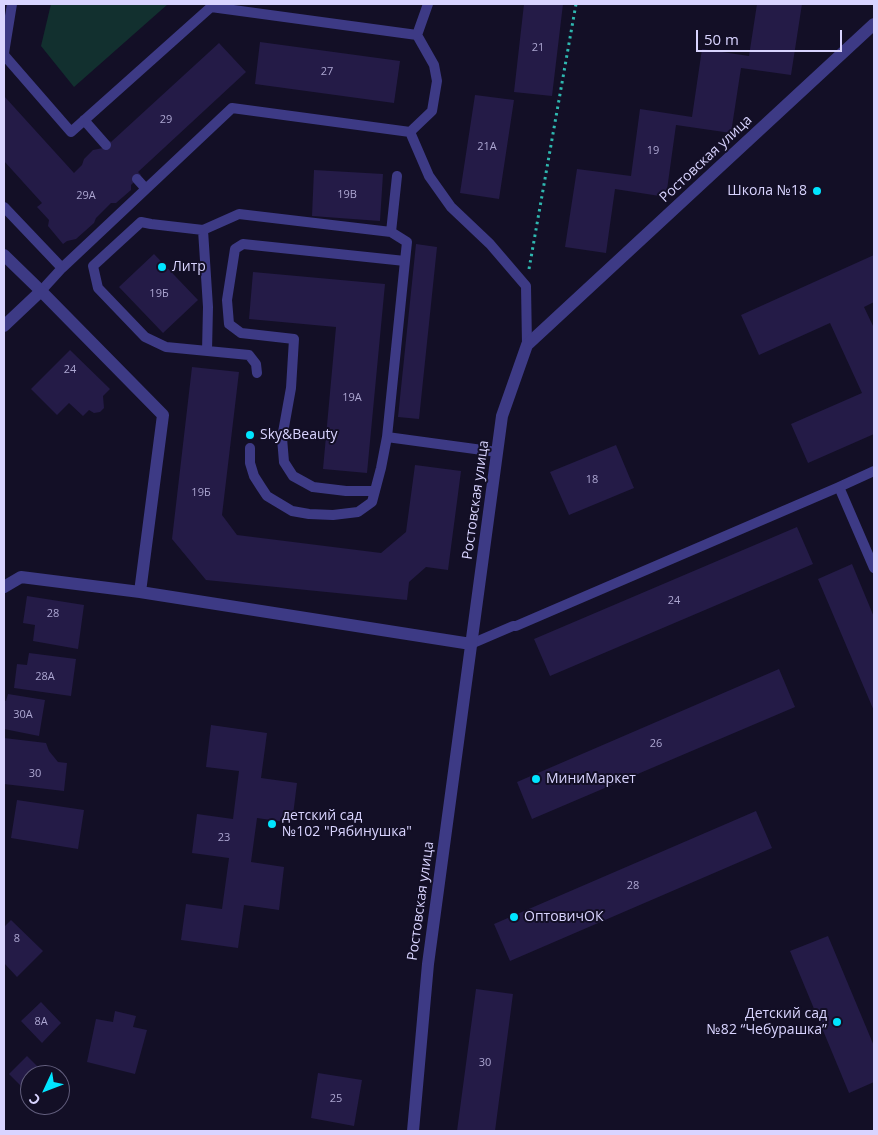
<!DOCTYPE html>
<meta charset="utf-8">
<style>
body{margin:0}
#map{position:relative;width:878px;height:1135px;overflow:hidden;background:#130f26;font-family:"Open Sans",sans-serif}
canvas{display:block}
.frame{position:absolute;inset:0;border:5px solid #d9d4ff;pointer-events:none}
.north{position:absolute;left:20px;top:1065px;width:50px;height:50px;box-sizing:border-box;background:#130f26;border:1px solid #625e7d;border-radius:50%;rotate:227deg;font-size:14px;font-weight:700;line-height:20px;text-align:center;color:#d9d4ff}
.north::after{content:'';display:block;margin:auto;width:18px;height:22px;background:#00e5ff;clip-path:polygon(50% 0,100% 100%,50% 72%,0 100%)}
.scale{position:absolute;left:696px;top:30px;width:146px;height:22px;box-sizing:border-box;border:2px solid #d9d4ff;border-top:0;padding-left:6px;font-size:15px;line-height:18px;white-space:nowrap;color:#d9d4ff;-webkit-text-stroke:4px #130f26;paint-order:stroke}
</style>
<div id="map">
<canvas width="878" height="1135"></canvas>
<div class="frame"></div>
<div class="north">С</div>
<div class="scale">50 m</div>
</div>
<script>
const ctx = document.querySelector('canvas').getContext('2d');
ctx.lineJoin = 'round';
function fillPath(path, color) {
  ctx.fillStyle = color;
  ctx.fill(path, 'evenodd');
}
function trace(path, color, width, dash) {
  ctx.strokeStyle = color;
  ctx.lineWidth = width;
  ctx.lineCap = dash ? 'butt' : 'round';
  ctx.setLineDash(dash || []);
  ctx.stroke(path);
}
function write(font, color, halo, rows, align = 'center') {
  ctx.font = font + ' "Open Sans",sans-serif';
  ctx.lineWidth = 4;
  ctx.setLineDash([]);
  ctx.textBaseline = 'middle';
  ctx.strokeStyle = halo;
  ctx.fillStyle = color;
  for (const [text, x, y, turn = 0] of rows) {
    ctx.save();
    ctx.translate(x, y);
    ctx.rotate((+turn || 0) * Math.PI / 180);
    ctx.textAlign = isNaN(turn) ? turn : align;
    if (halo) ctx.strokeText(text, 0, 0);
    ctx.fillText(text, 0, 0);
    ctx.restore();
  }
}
fillPath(new Path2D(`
 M51,4H168L74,87L41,46Z`), '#12302f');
fillPath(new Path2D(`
 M524,4H563L552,96L514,92Z
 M757,4H802L791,75L741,68L731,133L676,125L666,197L615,189L606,253L565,247L577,169L631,176L640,109L692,117L702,49L749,56Z
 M260,42L400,61L394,103L255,84Z
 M219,43L246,72L138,172L141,175L131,185V190L116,203H111L96,218L94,223L76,239L67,241L63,244L48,226L49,220L37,207L42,203L4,161V96L74,173L82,165L84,159L93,150L103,148L110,141L111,142Z
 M475,95L514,100L499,199L460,193Z
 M314,170L383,174L380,221L312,216Z
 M416,244L437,247L419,419L398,417Z
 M154,254L198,300L163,333L119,287Z
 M874,255V302L864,307L874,328V434L808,463L791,424L862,393L830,323L759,355L741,315Z
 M253,272L385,284L367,473L323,469L336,327L249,319Z
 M70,350L110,389L103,396L104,408L100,412L94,413L89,410L83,416L69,403L57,415L31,389Z
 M192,367L239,372L222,515L237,535L381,553L406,532L415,465L461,471L448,570L426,567L409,582L407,600L206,580L172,539Z
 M616,445L634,488L569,515L550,472Z
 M797,527L813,564L550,676L534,639Z
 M852,564L874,617V711L818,579Z
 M27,596L84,605L78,649L33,641L35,625L23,623Z
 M29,653L76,659L71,696L14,688L17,664L27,665Z
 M779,669L795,707L532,819L517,782Z
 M8,694L45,700L39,736L4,729V700L6,701Z
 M211,725L267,733L261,778L297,783L292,823L257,818L251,862L284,867L279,910L244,905L238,948L181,940L186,904L222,909L229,858L192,853L197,814L233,819L239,771L206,767Z
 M4,738L46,743L49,751L58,762L67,763L64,791L4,784Z
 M17,800L84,810L78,849L11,838Z
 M756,811L772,848L510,961L494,924Z
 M11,920L43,951L17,977L4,963V927Z
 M828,936L874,1046V1082L849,1093L790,951Z
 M476,989L513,994L495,1131H457Z
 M41,1002L61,1023L42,1043L21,1021Z
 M115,1011L136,1016L133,1027L147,1030L135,1074L87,1062L96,1019L113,1022Z
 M27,1056L43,1072L41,1075H30V1086L26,1091L9,1074Z
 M318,1073L362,1080L354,1126L311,1118Z`), '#241b47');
trace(new Path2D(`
 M529,269L576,4`), '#2fb8b0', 3, [2.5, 4]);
trace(new Path2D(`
 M211,7L417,35L428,4
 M4,53L12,4
 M4,55L71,132L211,7V4
 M84,120L106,145
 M410,132L432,111L437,81L434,65L417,35
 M397,176L391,232L407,242L405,261
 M137,179L146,189
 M4,207L62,268L41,291
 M203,230L208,307L207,351
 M62,268L232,108L410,132L429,176L451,207L490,244L526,286L527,345
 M257,373L256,364L249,355L166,347L145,337L98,288L93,266L141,222L151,224L203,230L239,214L391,232
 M250,448V463L254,476L261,487L267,496L292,511L309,514L333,515L358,512L372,502L381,468L387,437L497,452
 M874,471L839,487L874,568
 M375,491H346L313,487L293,476L284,462L282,438L291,388L294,339L241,333L229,324L227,300L235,249L243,244L405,261L387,437
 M471,644L513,626H516L839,487`), '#3d3a85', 10);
trace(new Path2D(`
 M4,255L41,291L163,415L140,592
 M4,326L41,291
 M4,587L21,577L140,592L471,644
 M413,1131L428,964L502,416L527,345L874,24`), '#3d3a85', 12);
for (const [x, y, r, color] of [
 [817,191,5,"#00e5ff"],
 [162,267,5,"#00e5ff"],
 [250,435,5,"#00e5ff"],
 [536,779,5,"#00e5ff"],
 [272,824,5,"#00e5ff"],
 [514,917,5,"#00e5ff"],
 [837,1022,5,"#00e5ff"]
]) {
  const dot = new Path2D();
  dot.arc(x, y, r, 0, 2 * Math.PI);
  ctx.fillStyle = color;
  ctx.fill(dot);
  trace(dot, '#130f26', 2);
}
write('11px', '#aca6d1', null, [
 ["21",538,48],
 ["27",327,72],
 ["29",166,120],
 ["21А",487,147],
 ["19",653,151],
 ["19В",347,195],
 ["29А",86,196],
 ["19Б",159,294],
 ["24",70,370],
 ["19А",352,398],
 ["18",592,480],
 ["19Б",201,493],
 ["24",674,601],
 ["28",53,614],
 ["28А",45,677],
 ["30А",23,715],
 ["26",656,744],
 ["30",35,774],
 ["23",224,838],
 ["28",633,886],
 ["8",17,939],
 ["8А",41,1022],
 ["30",485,1063],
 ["25",336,1099]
]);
write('14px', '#d9d4ff', '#130f26', [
 ["Ростовская улица",706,159,-43],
 ["Ростовская улица",476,500,-82],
 ["Ростовская улица",421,901,-82]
]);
write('14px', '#d9d4ff', '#130f26', [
 ["Школа №18",807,191,"right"],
 ["Литр",172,267],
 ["Sky&Beauty",260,435],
 ["МиниМаркет",546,779],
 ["детский сад",282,816],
 ["№102 \"Рябинушка\"",282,832],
 ["ОптовичОК",524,917],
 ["Детский сад",827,1014,"right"],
 ["№82 “Чебурашка”",827,1030,"right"]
], 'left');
</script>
